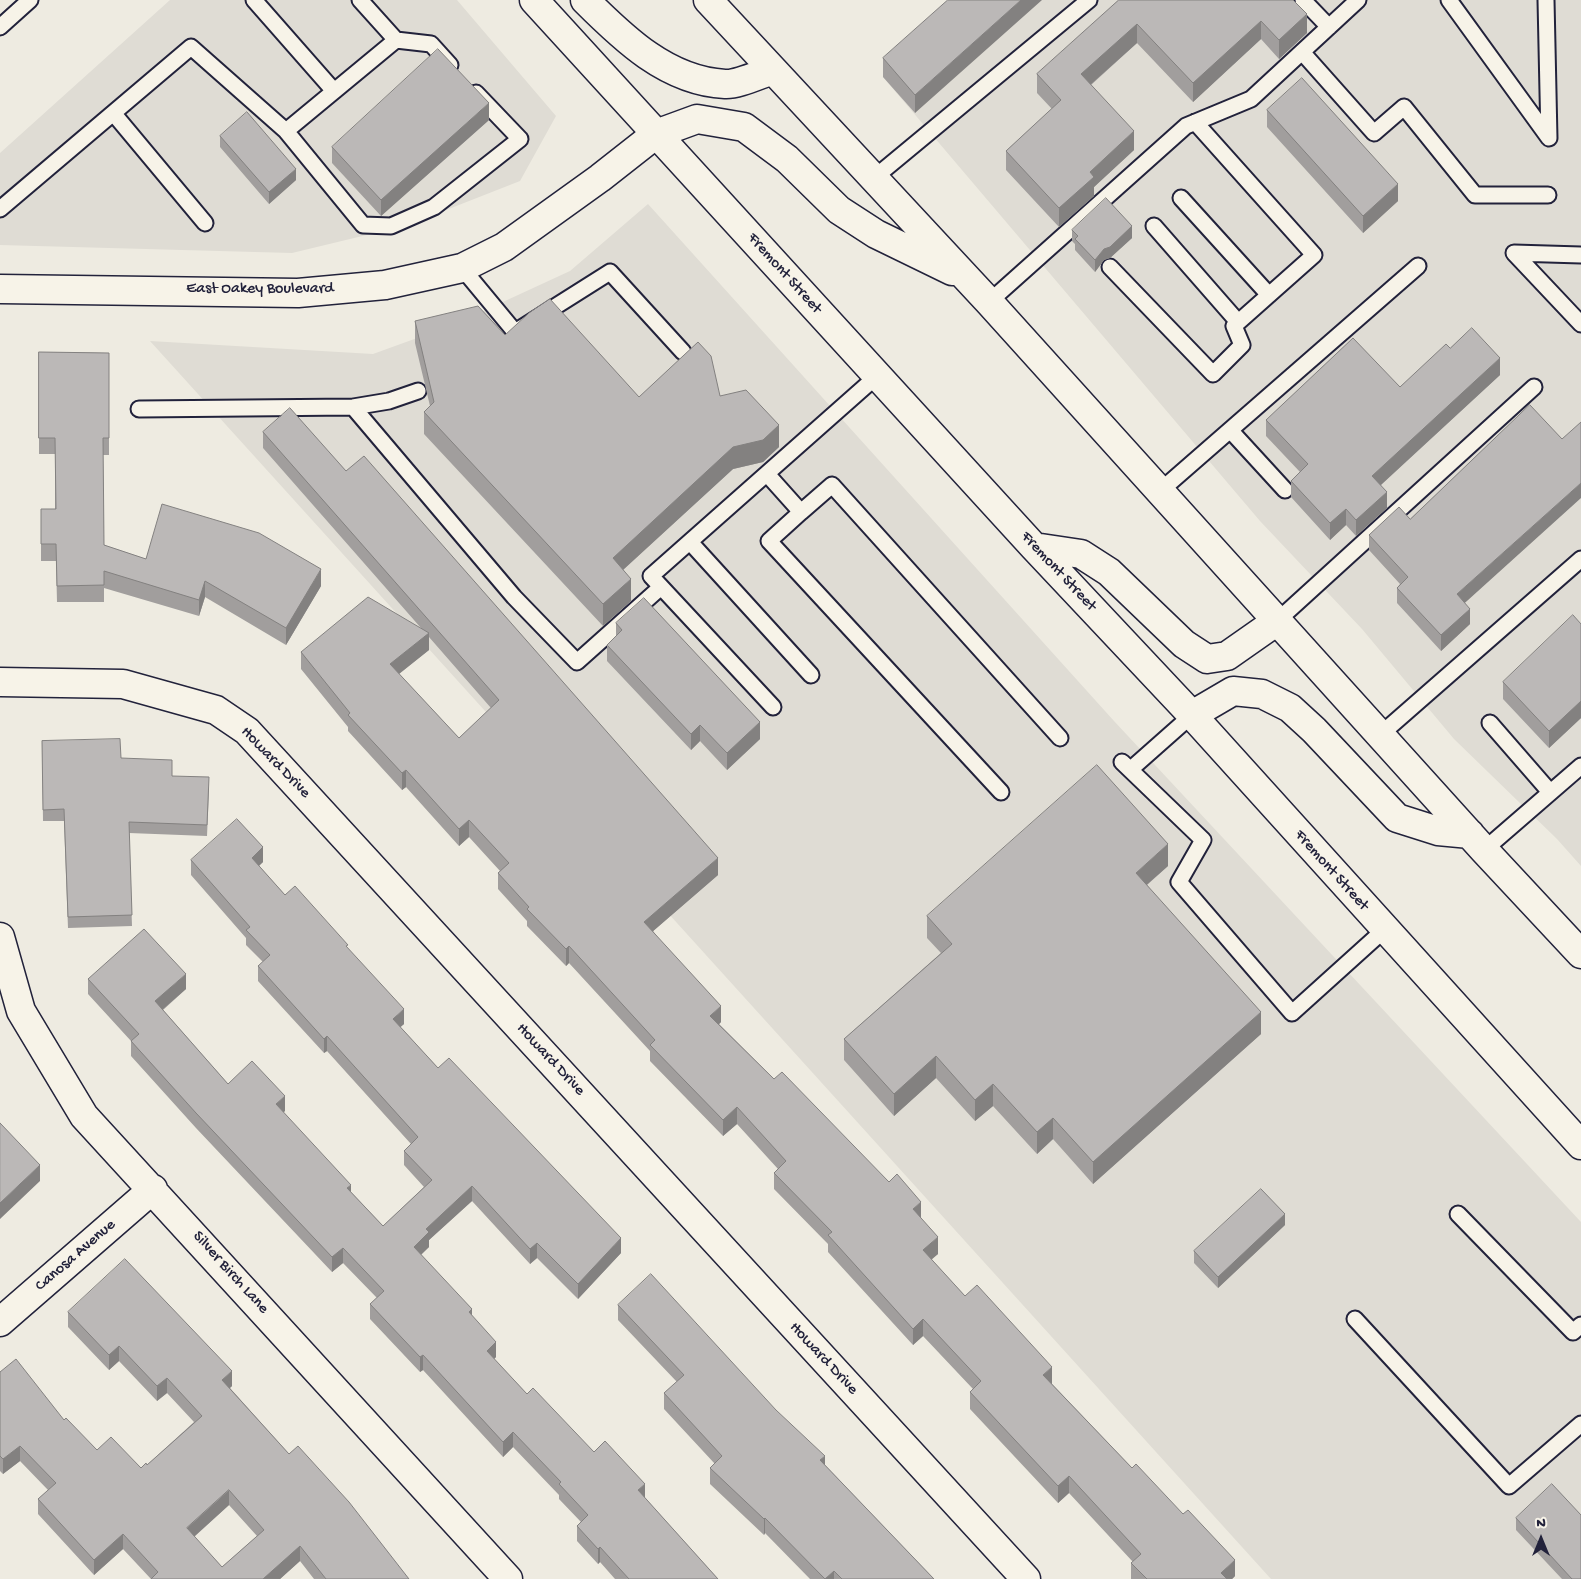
<!DOCTYPE html>
<style>
body{margin:0}
#map{position:relative;width:1581px;height:1579px;overflow:hidden;background:#eeebe1;font-family:"Gochi Hand",sans-serif}
canvas{display:block}
.north{position:absolute;left:1516px;top:1514px;width:50px;height:50px;-webkit-text-stroke:4px #f7f3e8;paint-order:stroke;rotate:0deg;font-size:14px;font-weight:700;line-height:20px;text-align:center;color:#22223b}
.north::after{content:'';display:block;margin:auto;width:18px;height:22px;background:#22223b;clip-path:polygon(50% 0,100% 100%,50% 72%,0 100%)}
</style>
<div id="map">
<canvas width="1581" height="1579"></canvas>
<div class="north">N</div>
</div>
<script>
const ctx = document.querySelector('canvas').getContext('2d');
ctx.lineJoin = 'round';
function fillPath(path, color) {
  ctx.fillStyle = color;
  ctx.fill(path, 'evenodd');
}
function trace(path, color, width, dash) {
  ctx.strokeStyle = color;
  ctx.lineWidth = width;
  ctx.lineCap = dash ? 'butt' : 'round';
  ctx.setLineDash(dash || []);
  ctx.stroke(path);
}
function write(font, color, halo, rows, align = 'center') {
  ctx.font = font + ' "Gochi Hand",sans-serif';
  ctx.lineWidth = 5;
  ctx.setLineDash([]);
  ctx.textBaseline = 'middle';
  ctx.strokeStyle = halo;
  ctx.fillStyle = color;
  for (const [text, x, y, turn = 0] of rows) {
    ctx.save();
    ctx.translate(x, y);
    ctx.rotate((+turn || 0) * Math.PI / 180);
    ctx.textAlign = isNaN(turn) ? turn : align;
    if (halo) ctx.strokeText(text, 0, 0);
    ctx.fillText(text, 0, 0);
    ctx.restore();
  }
}
fillPath(new Path2D(`
 M170,0H457L556,116L520,181L408,225L292,253L0,245V153Z
 M969,0H1581V866L1557,839L1454,739L1362,629L1260,521L883,77Z
 M648,204L1114,721L1581,1222V1579H1271L150,341L373,354L453,325L570,271Z`), '#dfdcd4');
const service = new Path2D(`
 M254,0L334,91
 M360,0L396,40
 M1303,0L1329,27
 M1449,0L1549,138L1546,0
 M0,27L30,0
 M1302,52L1374,133L1404,107L1475,195H1548
 M114,114L205,223
 M286,131L396,40L431,44L450,65
 M874,178L1089,0
 M1181,198L1269,295
 M0,209L191,47L286,131L363,225L391,226L434,207L520,139L476,93
 M1154,226L1238,322
 M1581,255L1514,253L1581,324
 M1110,267L1213,374L1242,345L1234,326L1314,255L1195,122
 M462,268L515,332L610,272L683,352
 M989,302L1186,126L1251,99L1358,0
 M353,407L514,597L577,662L661,587
 M139,409L353,407L389,401L418,391
 M1230,430L1285,490
 M767,474L801,512L832,485L1060,738
 M1159,492L1418,266
 M801,512L769,541L1001,792
 M690,542L811,675
 M1277,621L1534,387
 M773,707L651,576L877,376
 M1490,723L1550,792
 M1380,735L1581,559
 M1122,762L1203,840L1179,882L1292,1013L1384,930
 M1131,769L1192,715
 M1484,850L1581,766
 M1458,1214L1573,1332L1581,1325
 M1355,1319L1509,1486L1581,1424`);
const minor = new Path2D(`
 M0,682L123,684L216,710L247,731L1026,1579
 M0,937L21,1011L84,1116L508,1579
 M0,1322L153,1189`);
const tertiary = new Path2D(`
 M0,289L298,293L385,285L462,268L504,247L600,178L656,134`);
const primary = new Path2D(`
 M534,0L1034,547L1192,715L1581,1145
 M585,0C623,38 667,81 725,84C737,85 760,74 773,70
 M708,0L989,302L1484,850L1581,954
 M656,134L697,119L744,127L787,159L839,210L876,234L952,271
 M1034,547L1081,554L1109,572L1184,644L1207,659L1227,656L1277,621
 M1192,715L1233,691L1262,694L1290,708L1314,730L1397,818L1438,831L1470,834`);
trace(service, '#22223b', 19);
trace(minor, '#22223b', 31);
trace(tertiary, '#22223b', 31);
trace(primary, '#22223b', 31);
trace(service, '#f7f3e8', 15);
trace(minor, '#f7f3e8', 28);
trace(tertiary, '#f7f3e8', 28);
trace(primary, '#f7f3e8', 28);
fillPath(new Path2D(`
 M948,0L915,113L883,77V58Z
 M1119,0H1293L1307,33L1279,59L1261,39L1193,102L1137,43L1091,85L1134,150L1094,187V196L1059,227L1006,170V151L1052,109L1037,93V74Z
 M1267,110L1398,201L1363,233L1267,127Z
 M489,120L381,216L332,163V147Z
 M220,136L296,180L269,204L220,147Z
 M1072,230L1132,238L1110,258L1104,260L1095,272L1075,250V244L1072,241Z
 M415,321L505,335L639,397L720,396L779,447L763,462L733,469L623,570L631,601L603,626L424,434V412L430,406L415,343Z
 M1450,348L1500,375L1381,485L1387,508L1356,536L1346,525L1330,540L1291,497V481L1300,472L1266,436V420L1400,387Z
 M39,352L109,353V455H103L104,545L146,559L321,586L286,645L205,597L199,616L104,588V602H57L56,561H41V509H55V454H39Z
 M263,432L346,471L718,875L653,931L721,1022L719,1024L774,1079L921,1218L938,1254L931,1259L965,1296L1052,1384L1235,1576L1232,1579H1131V1563L1133,1562L1069,1493L1058,1503L970,1409V1392L973,1389L923,1336L913,1345L828,1252V1244L774,1189V1173L778,1169L737,1124L723,1136L650,1061V1051L569,963L566,966L527,926V921L498,889V873L500,871L469,837L459,846L406,787L402,790L348,731V727L301,669V652L421,628L263,448ZM429,637L491,708L459,738L399,674L429,650Z
 M1369,535L1465,603L1470,624L1441,651L1397,603V588L1400,584L1369,550Z
 M616,623L760,739L727,770L700,741L691,750L607,661V645L616,636Z
 M1581,624V718L1549,748L1503,699V682Z
 M42,741L121,758L209,789L207,836L129,833L132,926L68,928L64,821H43Z
 M191,860L263,862L259,866L285,895L348,949L404,1024L400,1027L438,1068L621,1253L578,1299L537,1258L530,1264L472,1201L429,1240V1247L421,1255L472,1316L496,1357L494,1359L527,1394L594,1452L645,1498L718,1579H615L600,1562L598,1564L577,1541V1526L581,1522L559,1499V1495L513,1447L503,1457L423,1370L420,1372L370,1319V1304L377,1298L343,1263L332,1272L196,1128L131,1056V1041L88,994V979L186,989L163,1010L228,1084L285,1111L283,1112L351,1192L383,1226L424,1187L404,1165V1151L411,1144L327,1051L324,1053L258,981V966L263,962L246,945V938L191,875Z
 M1168,866L1147,885L1261,1034L1093,1184L1053,1139L1037,1154L993,1106L975,1121L936,1078L894,1116L844,1060V1039L941,953L927,938V916Z
 M1285,1225L1218,1288L1194,1263V1251Z
 M618,1305L825,1465L934,1579H810L765,1533L764,1535L710,1484V1468L715,1464L664,1409V1393L677,1382L618,1320Z
 M68,1312L232,1386L230,1388L289,1454L409,1579H314L300,1561L280,1579H151L123,1549L94,1575L38,1514V1499L48,1490L20,1461L3,1474L0,1471V1372L64,1420L97,1450L141,1468L147,1465L194,1422L167,1393L157,1401L119,1361L109,1370L68,1327ZM229,1505L257,1536L222,1567L194,1537Z
 M1516,1518L1581,1579H1562L1516,1530Z`), '#a19e9d');
fillPath(new Path2D(`
 M1021,0H1042L915,113V95Z
 M1307,14V33L1279,59V40Z
 M1261,21V39L1193,102V83Z
 M1137,24V43L1081,93V74Z
 M489,103V120L381,216V200Z
 M1134,131V150L1094,187V196L1059,227V208L1090,172Z
 M296,169V180L269,204V192Z
 M1398,184V201L1363,233V216Z
 M1132,226V238L1110,258L1104,260L1095,272V260L1104,249Z
 M1500,358V375L1372,493V476Z
 M779,425V447L763,462L733,469L613,579V558L733,447Z
 M1581,483V498L1457,610V594Z
 M1387,492V508L1356,536V520Z
 M1346,509V525L1330,540V523Z
 M321,569V586L286,645V628Z
 M631,579V601L603,626V604Z
 M205,581V597L199,616V600Z
 M1470,609V624L1441,651V635Z
 M429,633V650L390,681V664Z
 M1581,701V718L1549,748V731Z
 M760,722V739L727,770V753Z
 M700,725V741L691,750V734Z
 M406,770V787L402,790V773Z
 M469,820V837L459,846V829Z
 M1168,844V866L1136,894V873Z
 M263,847V862L252,872V858Z
 M718,858V875L644,939V922Z
 M569,946V963L566,966V949Z
 M186,974V989L155,1016V1001Z
 M721,1006V1022L710,1033V1016Z
 M404,1009V1024L393,1034V1019Z
 M1261,1012V1034L1093,1184V1162Z
 M327,1036V1051L324,1053V1039Z
 M936,1056V1078L894,1116V1094Z
 M993,1084V1106L975,1121V1100Z
 M285,1096V1111L276,1119V1104Z
 M737,1107V1124L723,1136V1120Z
 M1053,1118V1139L1037,1154V1132Z
 M40,1165V1181L0,1219V1203Z
 M351,1185V1200L347,1188Z
 M472,1186V1201L429,1240V1247L414,1261V1247L426,1229Z
 M921,1202V1219L913,1209Z
 M1285,1214V1225L1218,1288V1277Z
 M938,1237V1254L923,1267V1250Z
 M621,1238V1253L578,1299V1284Z
 M537,1243V1258L530,1264V1249Z
 M343,1248V1263L332,1272V1257Z
 M472,1309V1324L469,1312Z
 M923,1319V1336L913,1345V1329Z
 M496,1342V1357L487,1366V1351Z
 M119,1346V1361L109,1370V1355Z
 M423,1355V1370L420,1372V1357Z
 M1052,1367V1384L1043,1392V1375Z
 M232,1371V1386L222,1395V1380Z
 M167,1378V1393L157,1401V1386Z
 M513,1432V1447L503,1457V1442Z
 M20,1446V1461L3,1474V1459Z
 M825,1456V1471L820,1460Z
 M1069,1476V1493L1058,1503V1486Z
 M645,1484V1499L638,1490Z
 M229,1490V1505L187,1543V1528Z
 M765,1518V1533L764,1535V1519Z
 M123,1534V1549L94,1575V1560Z
 M300,1546V1561L280,1579H263Z
 M600,1547V1562L598,1564V1549Z
 M1235,1560V1576L1232,1579H1221V1573Z
 M834,1571V1579H825Z`), '#838180');
const building = new Path2D(`
 M948,0H1021L915,95L883,58Z
 M1119,0H1293L1307,14L1279,40L1261,21L1193,83L1137,24L1081,74L1134,131L1090,172L1094,177L1059,208L1006,151L1061,100L1037,74Z
 M438,49L489,103L381,200L332,147Z
 M1302,78L1398,184L1363,216L1267,110Z
 M247,112L296,169L269,192L220,136Z
 M1106,198L1132,226L1110,247L1104,249L1095,260L1075,239L1078,236L1072,230Z
 M550,299L639,397L698,342L711,356L720,396L746,390L779,425L763,440L733,447L613,558L631,579L603,604L424,412L434,402L415,321L478,306L505,335L529,313Z
 M1472,328L1500,358L1372,476L1387,492L1356,520L1346,509L1330,523L1291,481L1308,464L1266,420L1353,338L1400,387L1446,344L1450,348Z
 M39,352L109,353V438H103L104,545L146,559L162,504L259,533L321,569L286,628L205,581L199,600L104,571V585L57,586L56,544H41V509H56L55,438H39Z
 M1530,405L1562,439L1581,422V483L1457,594L1470,609L1441,635L1397,588L1408,577L1369,535L1399,507L1410,519Z
 M290,408L346,471L364,456L718,858L644,922L721,1006L710,1016L774,1079L782,1072L889,1182L897,1174L921,1202L913,1209L938,1237L923,1250L965,1296L977,1285L1052,1367L1043,1375L1132,1468L1136,1464L1183,1514L1188,1510L1235,1560L1221,1573L1227,1579H1147L1131,1563L1141,1554L1069,1476L1058,1486L970,1392L981,1381L923,1319L913,1329L828,1235L832,1232L774,1173L786,1161L737,1107L723,1120L650,1045L655,1040L569,946L566,949L527,909L529,907L498,873L509,863L469,820L459,829L406,770L402,773L348,715L350,713L301,652L368,597L429,633L390,664L459,738L499,700L263,432Z
 M644,598L760,722L727,753L700,725L691,734L607,645L622,630L616,623Z
 M1573,615L1581,624V701L1549,731L1503,682Z
 M120,739L121,758L172,760V776L209,777L207,825L129,822L132,915L68,917L64,809L43,810L42,741Z
 M1097,765L1168,844L1136,873L1261,1012L1093,1162L1053,1118L1037,1132L993,1084L975,1100L936,1056L894,1094L844,1039L952,944L927,916Z
 M237,819L263,847L252,858L285,895L295,886L348,945L346,946L404,1009L393,1019L438,1068L449,1058L621,1238L578,1284L537,1243L530,1249L472,1186L426,1229L429,1232L414,1247L472,1309L469,1312L496,1342L487,1351L527,1394L533,1388L594,1452L605,1441L645,1484L638,1490L718,1579H629L600,1547L598,1549L577,1526L588,1515L559,1484L561,1482L513,1432L503,1442L423,1355L420,1357L370,1304L384,1291L343,1248L332,1257L196,1113L131,1041L139,1034L88,979L144,929L186,974L155,1001L228,1084L252,1061L285,1096L276,1104L351,1185L347,1188L383,1226L432,1180L404,1151L418,1137L327,1036L324,1039L258,966L270,955L246,930L250,927L191,860Z
 M0,1123L40,1165L0,1203Z
 M1261,1189L1285,1214L1218,1277L1194,1251Z
 M125,1259L232,1371L222,1380L289,1454L298,1446L349,1502L409,1579H326L300,1546L263,1579H151L158,1572L123,1534L94,1560L38,1499L56,1483L20,1446L3,1459L0,1456V1372L16,1359L64,1420L66,1418L97,1450L111,1437L141,1468L146,1463L147,1465L202,1416L167,1378L157,1386L119,1346L109,1355L68,1312ZM229,1490L264,1530L222,1567L187,1528Z
 M651,1274L776,1410L825,1456L820,1460L934,1579H842L834,1571L825,1579L765,1518L764,1519L710,1468L722,1456L664,1393L684,1375L618,1305Z
 M1552,1484L1581,1515V1579H1572L1516,1518Z`);
fillPath(building, '#bbb8b7');
trace(building, '#838180', 1);
write('16px', '#22223b', '#f7f3e8', [
 ["Fremont Street",784,274,48],
 ["East Oakey Boulevard",260,290],
 ["Fremont Street",1058,572,47],
 ["Howard Drive",275,763,46],
 ["Fremont Street",1331,871,48],
 ["Howard Drive",550,1060,47],
 ["Canosa Avenue",76,1256,-41],
 ["Silver Birch Lane",230,1273,48],
 ["Howard Drive",823,1359,47]
]);
</script>
